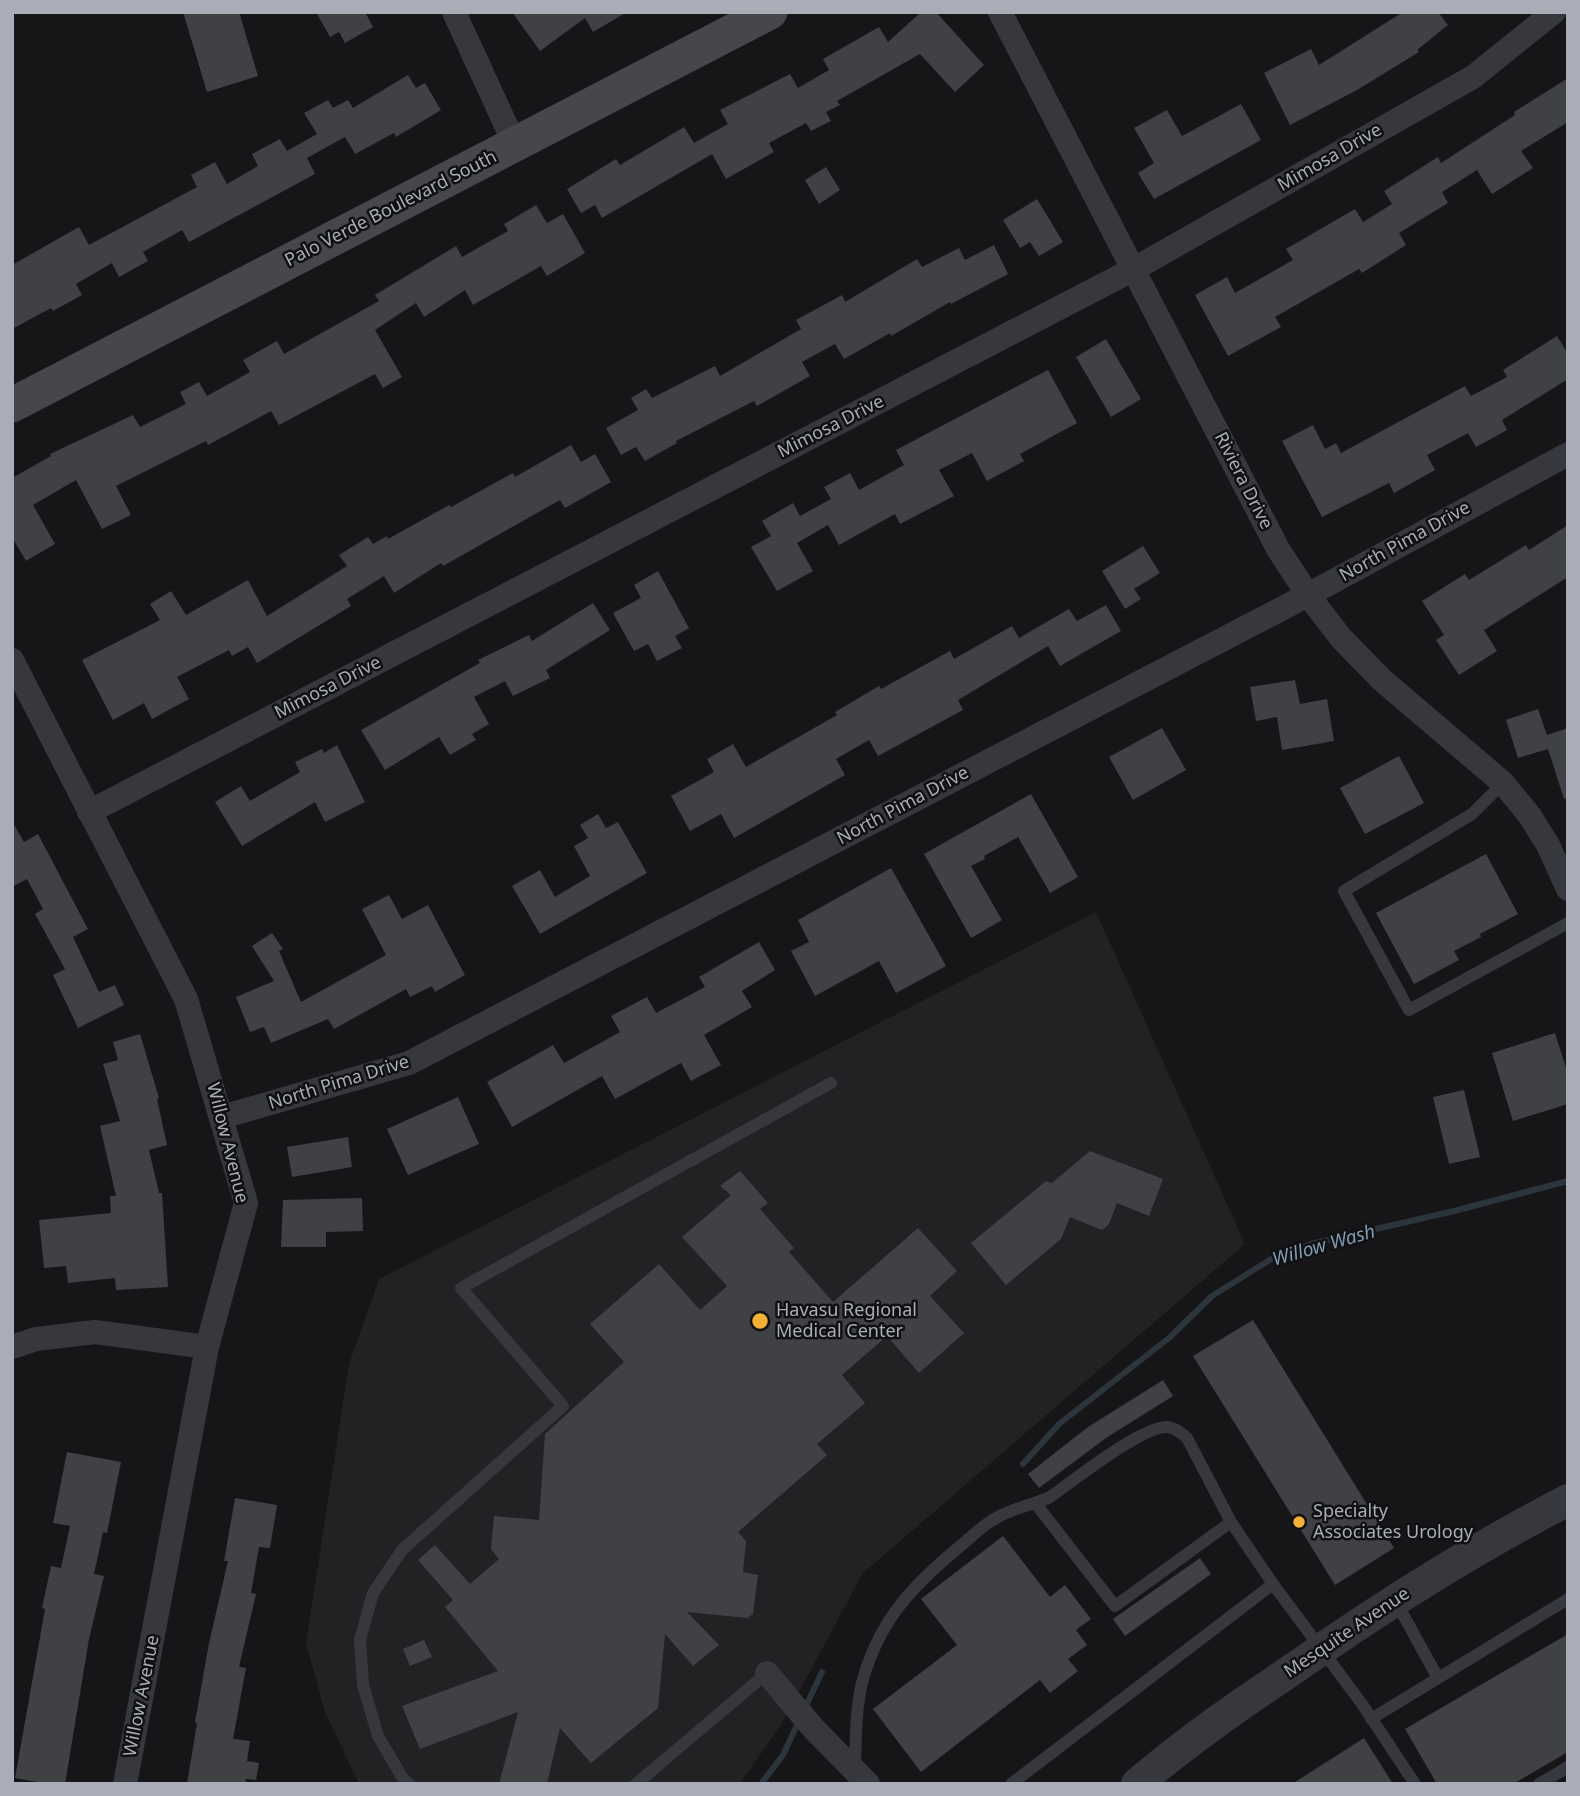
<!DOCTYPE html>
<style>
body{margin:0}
#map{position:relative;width:1580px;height:1796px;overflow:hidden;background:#161618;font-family:"Noto Sans",sans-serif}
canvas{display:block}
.frame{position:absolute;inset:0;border:14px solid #a8adb8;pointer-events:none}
</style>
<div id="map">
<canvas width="1580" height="1796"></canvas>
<div class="frame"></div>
</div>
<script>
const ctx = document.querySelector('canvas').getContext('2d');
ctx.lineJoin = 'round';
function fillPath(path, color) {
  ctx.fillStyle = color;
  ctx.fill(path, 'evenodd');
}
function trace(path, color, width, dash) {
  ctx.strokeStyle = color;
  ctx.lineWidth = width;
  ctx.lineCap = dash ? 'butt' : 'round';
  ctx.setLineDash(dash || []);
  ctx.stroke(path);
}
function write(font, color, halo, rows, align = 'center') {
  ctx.font = font + ' "Noto Sans",sans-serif';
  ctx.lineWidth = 5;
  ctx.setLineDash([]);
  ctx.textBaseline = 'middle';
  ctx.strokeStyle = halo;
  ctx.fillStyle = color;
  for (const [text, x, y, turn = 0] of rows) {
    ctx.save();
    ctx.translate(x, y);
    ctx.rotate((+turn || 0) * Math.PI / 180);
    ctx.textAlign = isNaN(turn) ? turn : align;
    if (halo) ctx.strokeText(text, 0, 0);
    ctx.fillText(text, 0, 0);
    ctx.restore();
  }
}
fillPath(new Path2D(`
 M1096,912L1245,1244L863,1573L782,1723L740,1784H359L325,1712L306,1643L349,1364L379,1279Z`), '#222225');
trace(new Path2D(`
 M1023,1464L1059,1424L1169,1338L1212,1296L1276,1256L1311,1244L1454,1211L1568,1181
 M805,1708L822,1672
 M761,1784L783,1755L799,1721`), '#2c353c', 6);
fillPath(new Path2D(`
 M183,12H239L258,76L207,92Z
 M316,12H365L373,27L345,43L339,32L330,37Z
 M512,12H627L593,32L585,18L540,51Z
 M921,12H936L984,65L955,92L920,54L837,101L840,105L826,112L831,121L811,131L806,123L769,143L774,152L726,179L712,154L602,218L595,205L581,213L567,189L616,159L620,165L684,127L694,143L728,124L720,110L790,74L798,88L829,70L823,59L879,27L888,42Z
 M1403,12H1438L1448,25L1417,50L1419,52L1357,90L1290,125L1264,73L1311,49L1319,65Z
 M408,75L416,88L425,83L441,110L396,137L394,133L355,154L345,137L307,158L315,174L189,242L182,230L143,252L148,261L119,277L112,263L76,284L82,295L53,311L51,308L12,329V265L79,227L89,245L197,187L191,175L215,162L227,184L258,166L252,154L280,139L287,151L317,134L304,113L328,100L333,108L348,100L353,108Z
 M1568,78V122L1521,151L1533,168L1492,194L1477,170L1442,192L1448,203L1399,233L1406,245L1362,273L1359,269L1275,317L1281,327L1228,356L1195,295L1227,277L1235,293L1293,260L1286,249L1355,209L1363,222L1392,204L1384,191L1438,157L1441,163L1515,115L1514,112Z
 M1241,104L1261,140L1154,199L1138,173L1154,163L1134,128L1167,110L1182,136Z
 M826,167L840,190L819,204L805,180Z
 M1037,199L1063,242L1039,256L1030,242L1020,248L1003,220Z
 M536,205L547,223L563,214L585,253L547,276L541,266L473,305L465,290L424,317L416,303L375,330L402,377L383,388L375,374L279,425L271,411L208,445L206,441L116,486L131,515L102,529L76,480L33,505L55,544L26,561L12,537V478L51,456L50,454L133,415L140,427L186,404L180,392L199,382L207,396L250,372L243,360L277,341L284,354L379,301L375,295L456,246L462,257L508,231L504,224Z
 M994,245L1008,274L951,304L950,302L891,336L890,333L844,359L835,344L802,362L810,376L757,406L754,401L676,441L677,443L645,461L636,447L621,455L606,428L638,410L631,398L646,389L652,398L715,366L720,376L801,329L796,320L842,295L845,302L917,259L922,267L959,248L965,260Z
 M1557,336L1568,354V379L1502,420L1507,430L1476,447L1468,433L1427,455L1435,470L1394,493L1389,483L1322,517L1282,441L1313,425L1325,449L1336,443L1341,453L1465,386L1471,396L1507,377L1503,370Z
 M1106,339L1141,399L1111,417L1076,357Z
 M1048,370L1077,423L1020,454L1024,461L987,481L972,453L939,470L954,496L900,524L895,514L839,545L828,525L797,543L813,571L777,591L751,547L771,536L762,521L793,503L800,516L831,499L824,487L850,473L859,490L904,465L896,450Z
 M571,445L581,462L595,454L611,482L565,508L560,500L443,566L441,563L394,593L384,576L347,599L351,606L257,663L248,647L232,656L229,650L177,677L189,699L152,719L144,703L113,720L82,660L160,620L150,604L171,591L186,615L248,580L267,616L347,566L339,555L368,537L373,544L387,536L388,539L449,505L451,507L513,473L515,477Z
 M1568,525V577L1484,630L1497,651L1459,675L1436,640L1444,635L1422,601L1465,574L1469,580L1526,545L1529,550Z
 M1143,546L1160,573L1134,589L1141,599L1125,609L1102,571Z
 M658,571L689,628L675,636L682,648L657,661L648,644L634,651L613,613L641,598L634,585Z
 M593,603L610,630L546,670L550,678L513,696L505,681L474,697L489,724L472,734L476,740L450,755L439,737L385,770L361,730L480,663L478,660L529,635L532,641Z
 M1106,605L1121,631L1060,666L1048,646L958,700L963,710L878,756L869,740L836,759L845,775L734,838L721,814L690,831L671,796L714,772L707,759L733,744L746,767L837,715L835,712L879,686L881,689L950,651L954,659L1012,626L1019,638L1069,609L1077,621Z
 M1295,680L1300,704L1327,699L1334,741L1282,750L1277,717L1256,721L1250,687Z
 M1538,709L1547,735L1568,728V798L1564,799L1548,749L1518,758L1506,720Z
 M1162,728L1186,770L1133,800L1109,757Z
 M337,745L365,802L325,822L315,802L242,846L215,802L241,786L250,801L300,772L295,762L322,749L324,753Z
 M1399,756L1424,803L1365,834L1340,788Z
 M1031,794L1078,877L1050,893L1018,837L984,856L985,859L971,866L1002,920L971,938L924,854Z
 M598,814L606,828L618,822L647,873L540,934L512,886L540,870L555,897L590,876L574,846L588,838L580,825Z
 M12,821L24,842L38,834L88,929L73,937L99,992L115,985L124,1005L78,1028L53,975L65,969L35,914L43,909L27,879L12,887Z
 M1486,854L1518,914L1480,934L1481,937L1454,951L1459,960L1414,984L1376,913Z
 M891,868L946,966L896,993L879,961L815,996L791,951L809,942L798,920Z
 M389,895L402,919L428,905L465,975L435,992L432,986L410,997L406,989L334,1029L328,1019L271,1043L264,1027L250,1032L236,997L274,981L252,946L272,933L283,949L279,951L301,1002L386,955L362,909Z
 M759,942L775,970L742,991L752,1007L704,1035L721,1065L691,1081L681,1063L615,1099L602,1076L512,1127L487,1082L553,1045L564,1063L620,1032L611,1016L647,997L656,1013L705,987L699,977Z
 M1555,1033L1568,1074V1104L1513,1121L1492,1053Z
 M140,1034L159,1098L157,1099L167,1145L149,1150L159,1193H162L168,1287L116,1290L115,1278L68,1283L66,1266L44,1268L39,1220L111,1213L110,1196H116L100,1126L120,1121L103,1064L118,1060L113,1042Z
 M1464,1090L1480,1157L1449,1164L1433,1097Z
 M458,1097L479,1144L408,1175L387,1129Z
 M348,1137L352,1167L292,1177L287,1147Z
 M1090,1151L1163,1179L1149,1216L1117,1203L1109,1224L1102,1230L1070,1217L1061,1239L1006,1285L971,1243L1046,1181L1052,1183Z
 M740,1171L768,1203L760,1209L794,1248L789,1252L833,1302L918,1228L957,1271L930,1296L964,1333L919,1373L887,1336L842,1375L865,1403L817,1444L827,1455L738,1532L746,1541L743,1572L758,1575L753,1614L747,1618L687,1612L719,1645L693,1666L665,1634L658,1708L591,1763L560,1728L547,1784H499L518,1712L420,1749L402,1706L498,1671L445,1607L453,1600L418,1560L435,1545L470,1584L499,1559L491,1549L494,1516L539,1520L545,1434L624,1362L590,1324L659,1264L700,1310L727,1286L682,1237L731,1195L720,1186Z
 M362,1198L363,1231L326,1232V1247H281L283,1200Z
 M1253,1320L1394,1548L1335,1585L1193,1356Z
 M1163,1380L1173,1396L1106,1438L1039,1488L1028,1474L1088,1427Z
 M67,1452L121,1462L107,1533L103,1532L94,1574L104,1576L89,1639L65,1784H48L15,1778L45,1609L42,1608L51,1566L61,1568L70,1526L53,1523Z
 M235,1498L277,1505L270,1548L259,1547L251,1593L256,1594L239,1667L246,1668L233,1739L250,1741L247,1761L259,1763L256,1780L246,1779L245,1784H187L197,1723L195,1722L209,1643L228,1561H224Z
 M1003,1536L1050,1597L1065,1585L1091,1619L1076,1630L1087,1645L1068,1659L1078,1671L1050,1693L1040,1680L921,1772L873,1709L957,1645L921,1599Z
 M1200,1558L1211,1574L1125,1636L1113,1619Z
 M1568,1634V1752L1513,1784H1437L1405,1729Z
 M424,1640L432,1657L410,1666L403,1649Z
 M1364,1738L1393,1784H1292Z`), '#404145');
trace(new Path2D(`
 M1503,783L1472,814L1344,891L1409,1010L1568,923
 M1036,1504L1115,1606L1231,1522
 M1395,1600L1438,1678
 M1371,1719L1568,1599
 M855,1770C856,1740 855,1709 863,1679C880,1620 912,1586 958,1548C969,1539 980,1528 991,1521C1010,1508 1031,1506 1050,1497C1073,1481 1143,1425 1168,1427C1176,1428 1181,1433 1187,1438L1231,1522L1273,1584
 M409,1784L402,1777L378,1736L363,1685L360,1640L373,1593L402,1550L563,1406L461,1288L831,1083
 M636,1784L767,1673
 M1011,1784L1273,1584L1362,1704L1415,1784
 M1539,1784L1568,1767`), '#37383d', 12);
trace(new Path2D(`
 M454,12L515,145
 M1000,12L1278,549L1308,595L1341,638L1382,680L1503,783L1530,816L1548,845L1568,889
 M12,660L186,999L246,1203L207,1347L125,1784
 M89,812L1134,269L1473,77L1554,12
 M222,1117L409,1063L1308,595L1568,454
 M12,1347L36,1339L95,1332L207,1347
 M767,1673L813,1728L868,1784`), '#37383d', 24);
trace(new Path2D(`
 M1137,1784C1187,1741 1241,1704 1296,1667C1383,1606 1473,1549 1568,1500`), '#37383d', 32);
trace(new Path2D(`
 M12,405L770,12`), '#45474d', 35);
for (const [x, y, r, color] of [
 [760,1321,9,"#f2b134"],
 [1299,1522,7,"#f2b134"]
]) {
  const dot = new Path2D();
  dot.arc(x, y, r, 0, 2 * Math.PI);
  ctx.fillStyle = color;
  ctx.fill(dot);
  trace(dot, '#111113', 2.5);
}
write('18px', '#a8adb8', '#111113', [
 ["Mimosa Drive",1330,158,-30],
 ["Palo Verde Boulevard South",391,209,-27],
 ["Mimosa Drive",831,427,-27],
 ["Riviera Drive",1243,481,63],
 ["North Pima Drive",1405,542,-29],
 ["Mimosa Drive",328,688,-27],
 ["North Pima Drive",903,806,-28],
 ["North Pima Drive",339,1083,-17],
 ["Willow Avenue",227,1143,76],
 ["Mesquite Avenue",1347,1633,-34],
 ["Willow Avenue",142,1696,-79]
]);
write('18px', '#a8adb8', '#111113', [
 ["Havasu Regional",776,1311],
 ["Medical Center",776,1332],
 ["Specialty",1313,1512],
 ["Associates Urology",1313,1533]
], 'left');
write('italic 19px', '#7f9bb3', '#111113', [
 ["Willow Wash",1324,1246,-16]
]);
</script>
